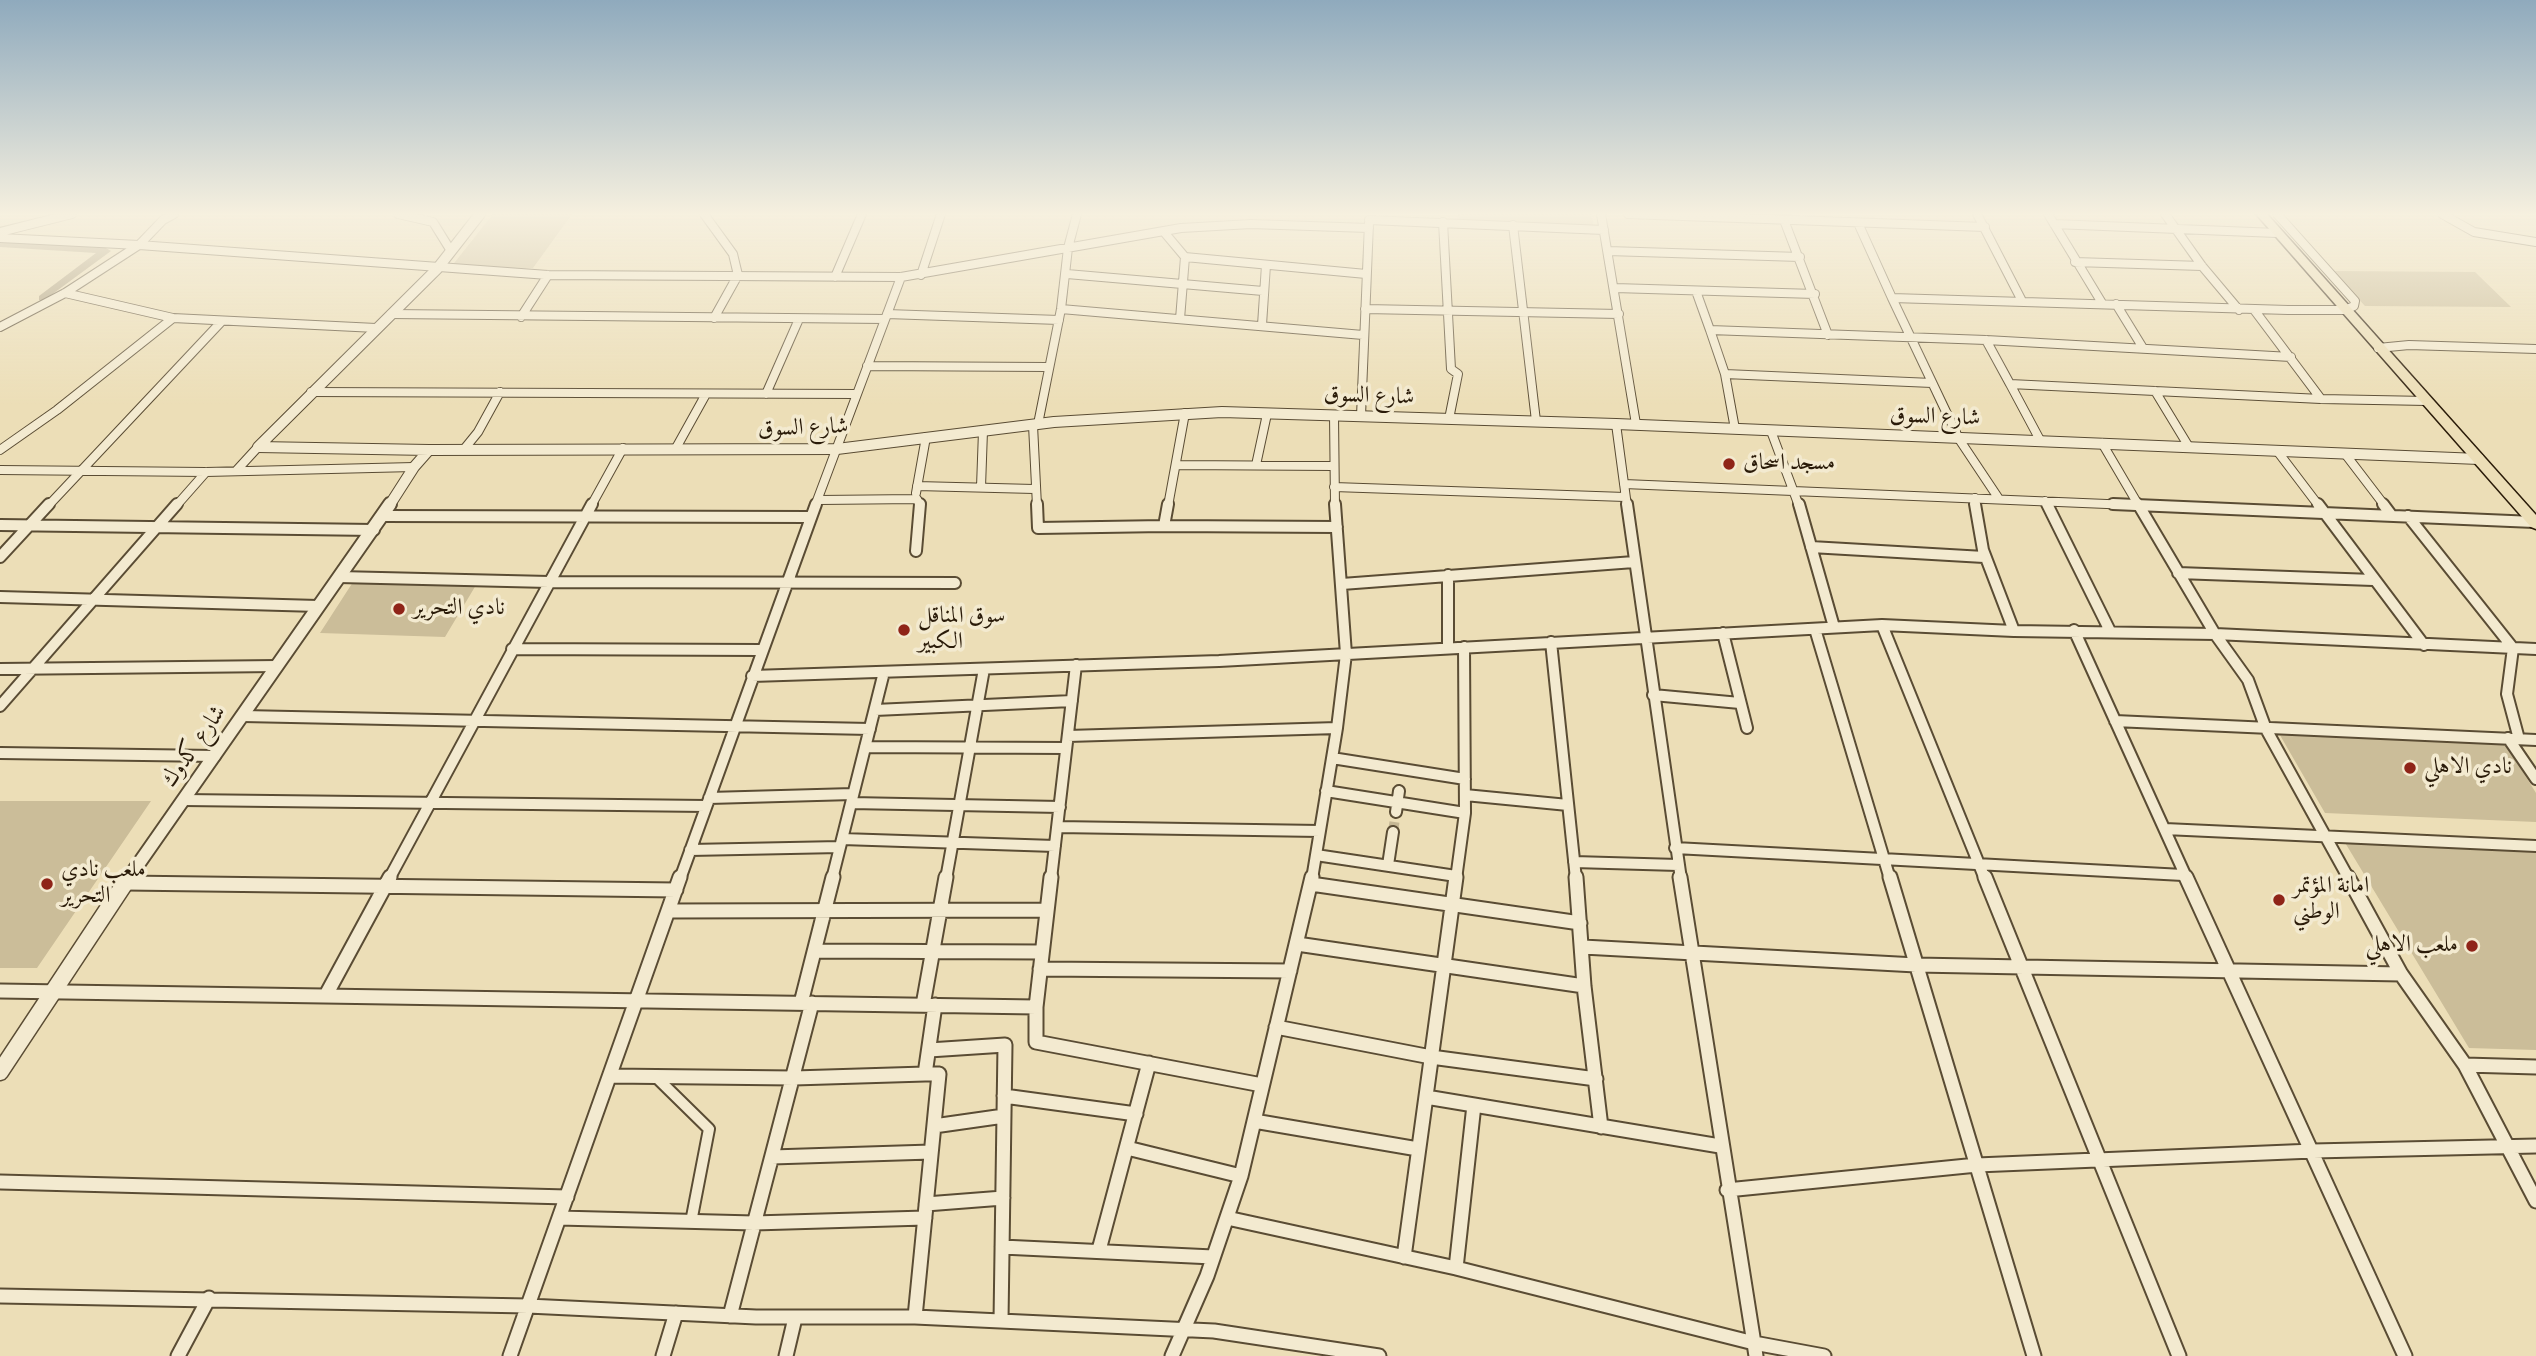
<!DOCTYPE html>
<meta charset="utf-8">
<style>
body{margin:0}
canvas{display:block;background:#ecdeb7}
</style>
<canvas width="2536" height="1356"></canvas>
<script>
const ctx = document.querySelector('canvas').getContext('2d');
ctx.lineJoin = 'round';
function fillPath(path, color) {
  ctx.fillStyle = color;
  ctx.fill(path, 'evenodd');
}
function trace(path, color, width, dash) {
  ctx.strokeStyle = color;
  ctx.lineWidth = width;
  ctx.lineCap = dash ? 'butt' : 'round';
  ctx.setLineDash(dash || []);
  ctx.stroke(path);
}
function write(font, color, halo, rows, align = 'center') {
  ctx.font = font + ' "IM FELL Double Pica",Amiri,serif';
  ctx.lineWidth = 7;
  ctx.setLineDash([]);
  ctx.textBaseline = 'middle';
  ctx.strokeStyle = halo;
  ctx.fillStyle = color;
  for (const [text, x, y, turn = 0] of rows) {
    ctx.save();
    ctx.translate(x, y);
    ctx.rotate((+turn || 0) * Math.PI / 180);
    ctx.textAlign = isNaN(turn) ? turn : align;
    if (halo) ctx.strokeText(text, 0, 0);
    ctx.fillText(text, 0, 0);
    ctx.restore();
  }
}
fillPath(new Path2D(`
 M493,214H572L533,268L451,267Z
 M1458,214H1591L1594,226L1459,220Z
 M2332,271L2475,272L2511,307L2365,306Z
 M353,582L476,585L445,637L320,633Z
 M2277,730L2505,743L2536,793V822L2325,813Z
 M0,801H151L37,968H0Z
 M2341,836L2536,844V1050L2469,1048Z`), '#cbbd99');
fillPath(new Path2D(`
 M0,241L106,248L111,251L43,301L39,300V296L96,253L0,247Z`), '#aa9c7c');
trace(new Path2D(`
 M1393,832L1396,812`), '#c5b794', 10, [10, 5]);
const pedestrian = new Path2D(`
 M656,1077L709,1129L691,1222`);
const minorFar2 = new Path2D(`
 M398,214L433,222L451,251
 M704,214L733,254L738,275L714,318
 M1601,214L1636,424
 M1628,214L1985,227
 M1977,214L2021,299
 M2048,214L2102,303
 M2165,214L2202,266L2239,310
 M2442,214L2474,232L2536,242
 M1369,220L1604,230
 M1784,220L1828,335
 M1443,222L1451,369L1458,374L1449,419
 M1858,223L1892,298
 M2054,224L2277,233
 M1513,225L1536,421
 M0,232L72,214
 M1164,232L1185,257L1180,319
 M0,238L139,245L163,220L174,214
 M1608,251L1800,257
 M1185,257L1366,274
 M2075,262L2202,266
 M1067,274L1263,291
 M921,275L941,214
 M835,277L862,214
 M1615,288L1815,294
 M1696,291L1710,330
 M65,293L173,318
 M2116,304L2143,348
 M1061,309L1363,335
 M1365,309L1619,314
 M2255,311L2321,399
 M391,314L885,319
 M887,314L1059,320
 M521,317L548,275
 M1262,325L1266,265
 M0,327L65,293L139,245L548,275L901,277L1181,228L1251,224L1369,228
 M1986,340L2010,384
 M2378,348L2409,345L2536,349
 M867,366L1047,367
 M1725,374L1932,383
 M2155,391L2189,447
 M311,392L857,394
 M766,394L799,319
 M1334,415L1335,506
 M1361,416L1369,223
 M1038,424L1061,309L1068,248L1077,214
 M1616,424L1627,506
 M1033,425L1037,506
 M1735,429L1725,374L1710,330L1986,340L2291,357
 M1771,431L1799,506
 M2040,440L2010,384L2321,399L2427,401
 M2102,443L2139,506
 M465,448L478,432L500,392
 M676,448L706,394
 M0,450L57,410L173,318L376,328
 M2278,452L2319,506
 M2346,455L2385,506
 M1176,465L1334,466
 M1256,465L1267,414
 M0,470L206,472L414,467
 M236,471L258,447
 M1624,484L2155,506
 M917,486L1034,489
 M981,487L983,431
 M1334,487L1625,497
 M916,493L926,437
 M1975,498V506
 M1999,499L1959,439L1892,298L2288,310H2345L2354,306L2355,301L2277,214
 M819,500L917,499L920,506
 M2045,501L2048,506
 M48,506L222,321
 M176,506L206,472
 M591,506L623,448
 M815,506L901,277
 M1168,506L1185,413`);
const minorFar1 = new Path2D(`
 M1037,504L1038,528L1164,526
 M1168,504L1164,526L1337,527
 M1627,504L1681,879
 M1799,504L1834,627
 M1975,504L1983,550L2014,631
 M2047,504L2110,631
 M2113,504L2534,522
 M2138,504L2215,634L2248,680L2266,729L2349,879
 M2318,504L2424,645
 M2383,504L2392,516
 M383,516L811,517
 M2408,516L2513,648L2507,694L2519,739
 M0,525L374,530
 M1811,547L1984,557
 M916,551L920,504
 M0,557L49,504
 M2178,573L2373,580
 M1448,575V648
 M339,577L549,582L955,583
 M1342,584L1634,562
 M0,597L318,606
 M1882,625L1985,879
 M1815,629L1890,879
 M2074,630L2187,879
 M1723,633L1747,728
 M1551,642L1576,879
 M512,649L761,650
 M0,669L277,666
 M752,676L1219,661L1882,625L2014,631L2215,634L2536,649
 M1653,695L1740,703
 M0,706L177,504
 M875,710L1072,701
 M243,716L870,729
 M2115,721L2536,740
 M1068,736L1337,728
 M2508,738L2536,779
 M865,747L1066,748
 M0,753L215,756
 M1332,758L1465,779
 M1326,791L1465,813
 M1465,795L1568,805
 M709,798L853,794
 M184,800L706,806
 M851,803L1060,807
 M1396,812L1399,791
 M1057,827L1320,831
 M2165,829L2536,846
 M842,839L1055,846
 M1675,848L2183,875
 M690,850L840,847
 M1316,855L1456,876
 M1574,862L1678,865
 M1388,865L1393,832
 M389,879L592,504
 M680,879L816,504
 M832,879L884,672
 M946,879L984,669
 M1051,879L1076,665
 M1312,879L1337,728L1346,654L1335,504
 M1456,879L1465,813L1464,647`);
const minor = new Path2D(`
 M1051,877L1036,1007V1042L1262,1085
 M1576,877L1584,986L1601,1127
 M1680,877L1756,1356
 M1890,877L2034,1356
 M1985,877L2179,1356
 M2186,877L2405,1356
 M2348,877L2401,974L2465,1065L2536,1201
 M125,883L676,890
 M1311,884L1580,923
 M669,911L1047,910
 M1297,944L1584,986
 M1583,947L1916,965L2401,974
 M815,951L1042,952
 M1040,969L1290,971
 M0,991L1036,1007
 M326,995L390,877
 M801,1003L833,877
 M923,1005L946,877
 M1276,1027L1431,1057L1596,1079
 M929,1050L1005,1045L1001,1321
 M2465,1065L2536,1067
 M610,1076L794,1078L925,1074
 M1004,1096L1136,1114
 M1426,1097L1720,1146
 M1254,1121L1418,1149
 M934,1126L1004,1116
 M1127,1148L1241,1176
 M772,1157L931,1152
 M0,1182L567,1197
 M1727,1190L1977,1165L2313,1151L2536,1146
 M926,1204L1003,1198
 M559,1218L754,1223L925,1218
 M1227,1218L1456,1268L1754,1343L1824,1356
 M1002,1247L1213,1257
 M1099,1250L1149,1063
 M1404,1257L1456,877
 M1456,1268L1474,1105
 M0,1296L528,1306L756,1317H915L1214,1331L1379,1356
 M730,1316L812,1003
 M915,1317L939,1074H925L935,1005
 M178,1356L209,1298
 M510,1356L680,877
 M663,1356L676,1313
 M786,1356L795,1318
 M1172,1356L1207,1276L1241,1176L1312,877`);
const tertiaryFar2 = new Path2D(`
 M258,447L429,450L837,449L1054,422L1222,412L1616,424L2479,459
 M258,447L437,269L480,214
 M389,506L414,467L429,450`);
const tertiaryFar1 = new Path2D(`
 M128,879L390,504`);
const tertiary = new Path2D(`
 M0,1072L129,877`);
const primary = new Path2D(`
 M2256,214H2267L2536,515V529L2531,527Z`);
trace(pedestrian, '#5a4c34', 14);
trace(minorFar2, '#5a4c34', 10);
trace(minorFar1, '#5a4c34', 14);
trace(minor, '#5a4c34', 17);
trace(tertiaryFar2, '#5a4c34', 12);
trace(tertiaryFar1, '#5a4c34', 16);
trace(tertiary, '#5a4c34', 19);
trace(primary, '#2a1b09', 3);
trace(pedestrian, '#f3ead0', 10);
trace(minorFar2, '#f3ead0', 8);
trace(minorFar1, '#f3ead0', 10);
trace(minor, '#f3ead0', 13);
trace(tertiaryFar2, '#f3ead0', 10);
trace(tertiaryFar1, '#f3ead0', 12);
trace(tertiary, '#f3ead0', 16);
fillPath(primary, '#ecdeb7');
const sky = ctx.createLinearGradient(0, 0, 0, 404);
sky.addColorStop(0, '#8faabd');
sky.addColorStop(0.53, '#f6f0df');
sky.addColorStop(1, '#f6f0df00');
ctx.fillStyle = sky;
ctx.fillRect(0, 0, 2536, 404);
for (const [x, y, r, color] of [
 [1729,464,7,"#8f2418"],
 [399,609,7,"#8f2418"],
 [904,630,7,"#8f2418"],
 [2410,768,7,"#8f2418"],
 [47,884,7,"#8f2418"],
 [2279,900,7,"#8f2418"],
 [2472,946,7,"#8f2418"]
]) {
  const dot = new Path2D();
  dot.arc(x, y, r, 0, 2 * Math.PI);
  ctx.fillStyle = color;
  ctx.fill(dot);
  trace(dot, '#f3ead0', 2.5);
}
write('23px', '#2a1b09', '#f3ead0', [
 ["شارع السوق",1369,397,2],
 ["شارع السوق",1935,418,2],
 ["شارع السوق",803,429,-2],
 ["شارع كدوك",195,747,-55]
]);
write('23px', '#2a1b09', '#f3ead0', [
 ["مسجد اسحاق",1743,464],
 ["نادي التحرير",413,609],
 ["سوق المناقل",918,617],
 ["الكبير",918,643],
 ["نادي الاهلي",2424,768],
 ["ملعب نادي",61,871],
 ["التحرير",61,897],
 ["امانة المؤتمر",2293,887],
 ["الوطني",2293,913],
 ["ملعب الاهلي",2458,946,"right"]
], 'left');
</script>
